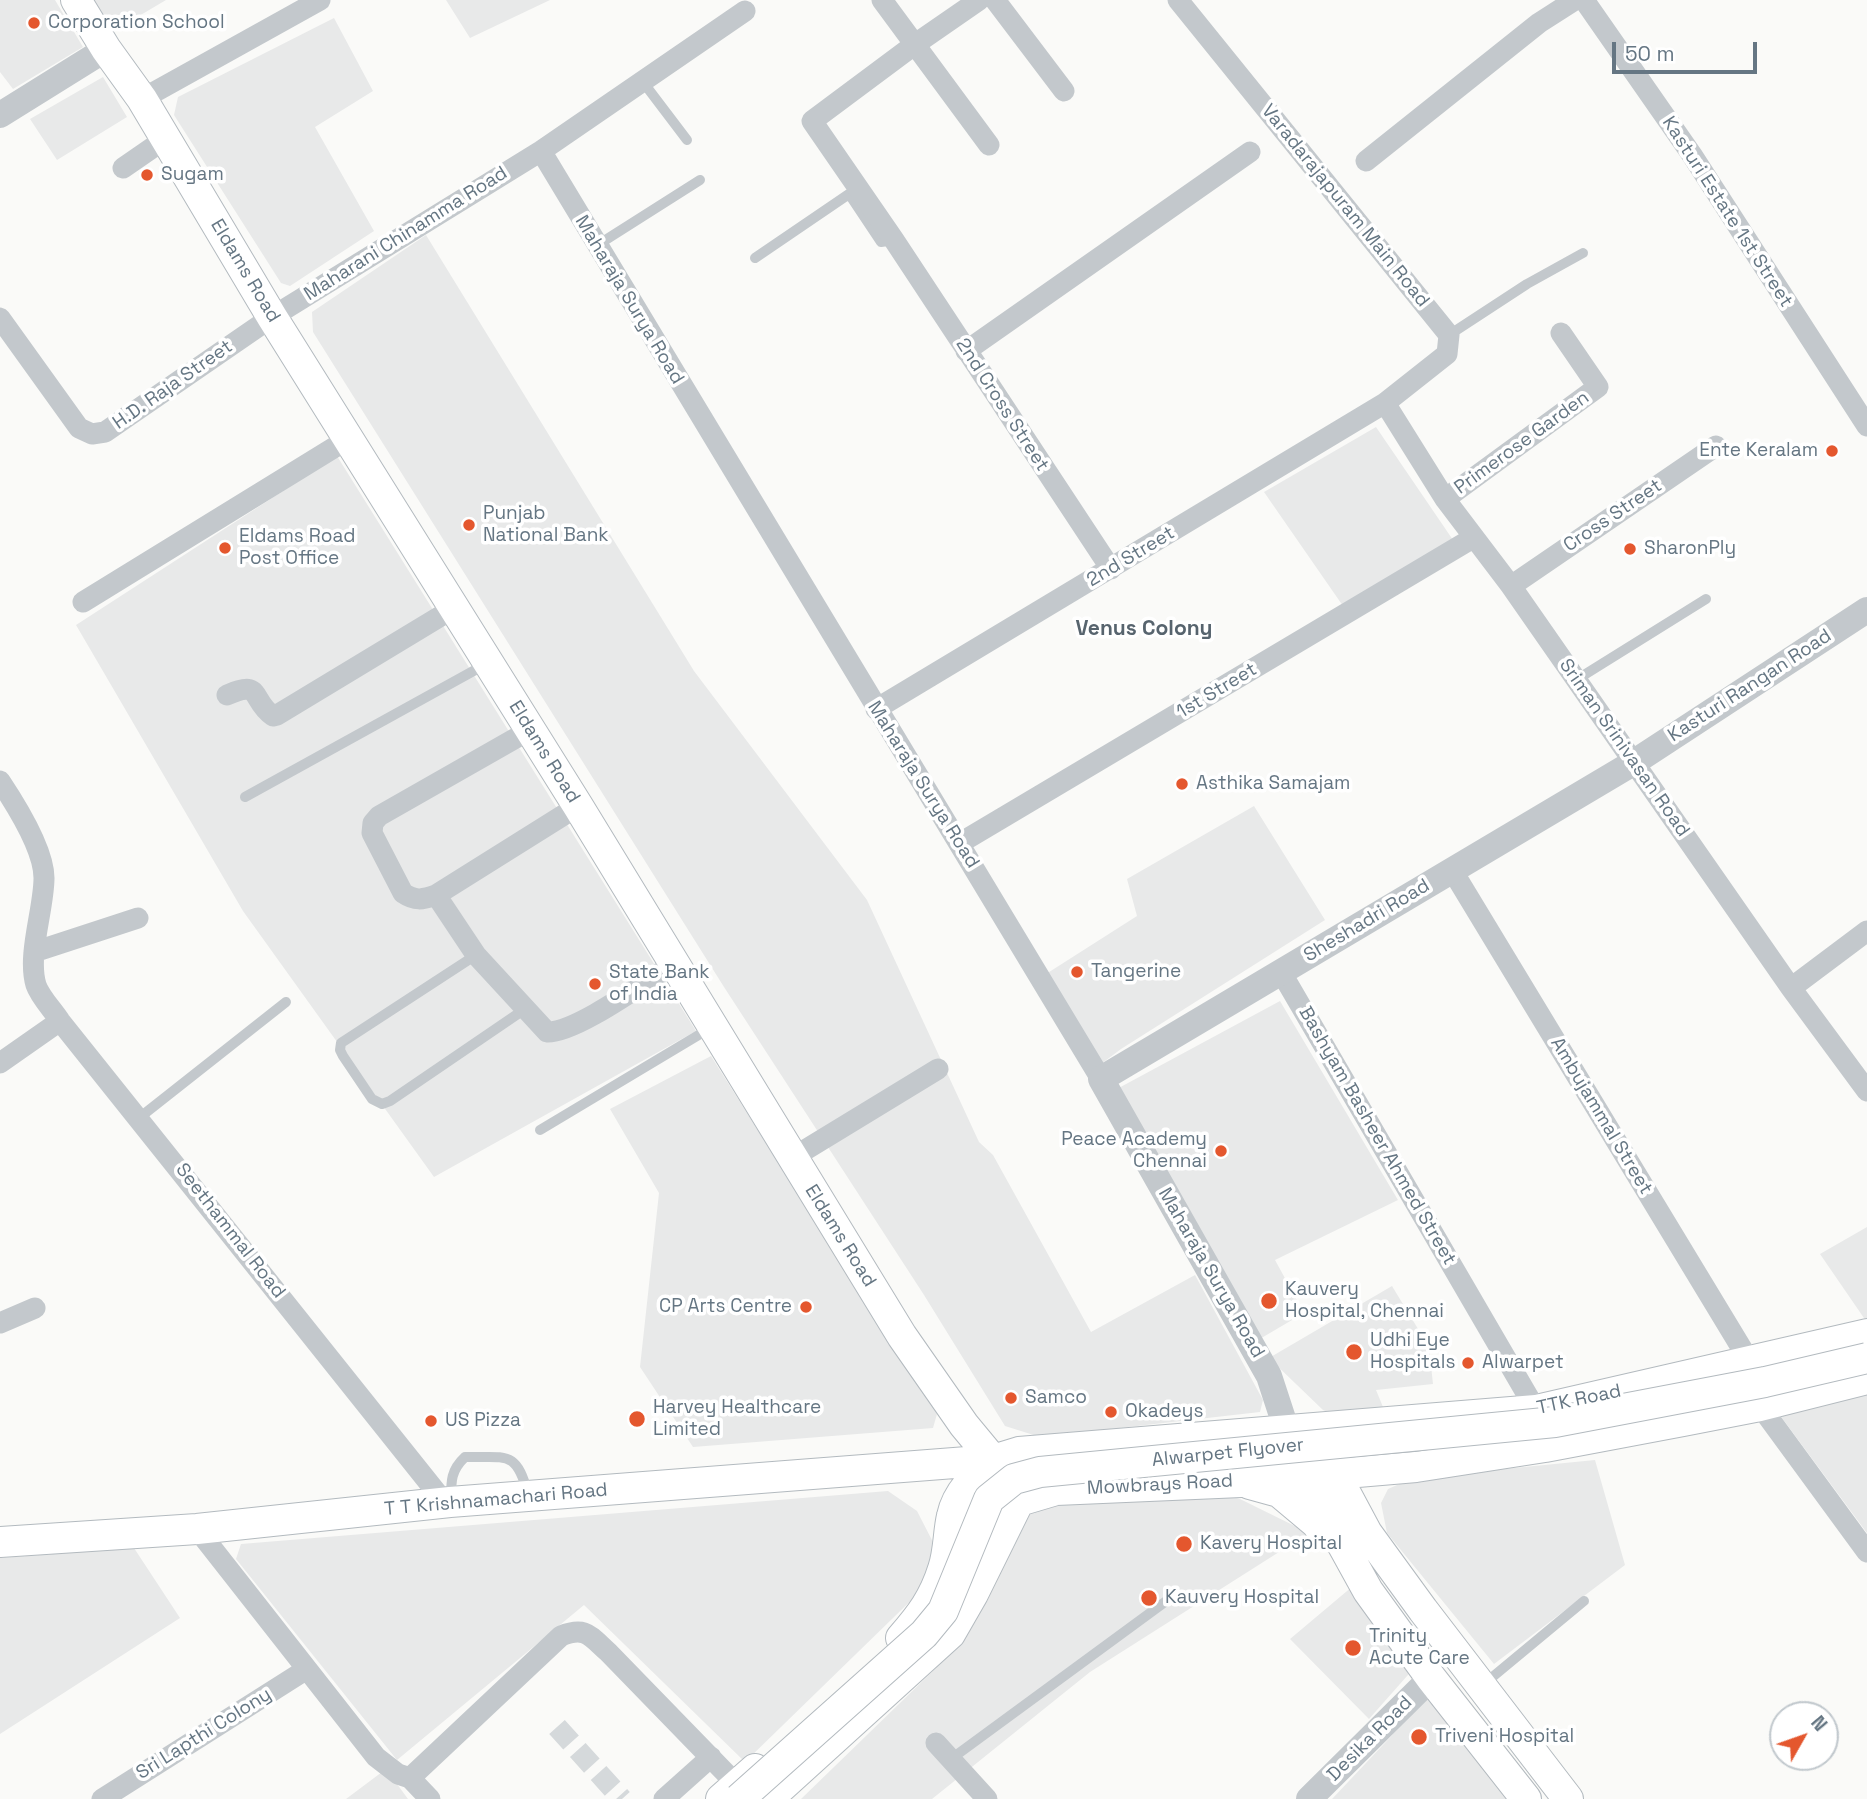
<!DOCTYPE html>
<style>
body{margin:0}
#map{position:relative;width:1867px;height:1799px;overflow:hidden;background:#fafaf8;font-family:"Space Grotesk",sans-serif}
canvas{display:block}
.north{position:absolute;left:1769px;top:1701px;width:70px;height:70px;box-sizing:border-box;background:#fff;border:2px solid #c1c8cd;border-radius:50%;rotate:50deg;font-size:19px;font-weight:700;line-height:28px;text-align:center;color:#657683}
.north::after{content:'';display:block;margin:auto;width:24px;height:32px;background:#e4572e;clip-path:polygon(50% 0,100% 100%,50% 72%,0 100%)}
.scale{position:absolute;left:1612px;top:42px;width:145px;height:32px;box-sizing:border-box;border:4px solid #657683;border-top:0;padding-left:9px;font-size:21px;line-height:24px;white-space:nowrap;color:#657683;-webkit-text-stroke:5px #fff;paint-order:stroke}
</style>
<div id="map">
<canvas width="1867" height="1799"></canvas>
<div class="north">N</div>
<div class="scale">50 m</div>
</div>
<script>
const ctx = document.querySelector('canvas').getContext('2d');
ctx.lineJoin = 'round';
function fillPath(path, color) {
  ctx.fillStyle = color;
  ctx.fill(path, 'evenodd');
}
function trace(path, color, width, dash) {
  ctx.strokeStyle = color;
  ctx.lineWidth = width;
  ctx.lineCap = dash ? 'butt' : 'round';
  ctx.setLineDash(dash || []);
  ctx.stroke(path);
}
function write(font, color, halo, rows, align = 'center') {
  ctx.font = font + ' "Space Grotesk",sans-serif';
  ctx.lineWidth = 7;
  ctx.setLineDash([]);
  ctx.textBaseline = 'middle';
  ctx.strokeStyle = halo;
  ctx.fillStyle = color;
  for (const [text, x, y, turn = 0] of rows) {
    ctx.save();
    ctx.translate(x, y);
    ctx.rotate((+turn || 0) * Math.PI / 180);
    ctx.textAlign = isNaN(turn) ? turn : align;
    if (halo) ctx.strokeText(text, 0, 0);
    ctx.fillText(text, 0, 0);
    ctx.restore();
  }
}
fillPath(new Path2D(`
 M0,0H55L83,47L13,89L0,72Z
 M86,0H166L107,35Z
 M446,0H550L470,38Z
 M334,18L373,91L315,127L374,231L290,286L281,283L174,115L178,97Z
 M103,77L127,117L57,160L30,119Z
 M426,235L694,671L867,900L979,1142L993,1155L1091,1332L1195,1275L1263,1400L1260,1412L1040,1437L1005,1426L924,1295L724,987L313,332L312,312Z
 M1376,427L1453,540L1343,606L1264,492Z
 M337,456L696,1031L434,1177L243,911L76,625Z
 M1254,806L1325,920L1121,1049L1101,1064L1046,974L1137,916L1127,879Z
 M1280,1001L1398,1200L1275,1260L1304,1313L1258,1340L1115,1090Z
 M711,1056L937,1414L933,1428L693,1447L640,1367L659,1193L610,1109Z
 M1867,1227V1321H1866L1820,1254Z
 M1392,1286L1429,1347L1433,1384L1376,1390L1383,1407L1339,1417L1323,1410L1269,1358Z
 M1867,1389V1533L1782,1418L1786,1405Z
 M1595,1460L1625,1565L1494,1664L1387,1533L1381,1503L1388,1489L1413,1478Z
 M888,1491L917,1511L936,1548L930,1582L745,1762L584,1605L397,1760L236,1559L241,1544Z
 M1227,1495L1240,1499L1309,1533L1090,1672L932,1799H801L935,1669L972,1620L1034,1504Z
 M134,1548L180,1618L0,1734V1558Z
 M1353,1586L1415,1667L1369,1719L1290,1639Z
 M1431,1694L1534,1799H1332Z
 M386,1769L408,1799H346Z`), '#e8e9e9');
trace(new Path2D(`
 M557,1727L622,1799`), '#d5d9db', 21, [21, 10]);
const secondary = new Path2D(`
 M76,0L106,49L142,99L272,317L578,806L902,1336L964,1425L993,1460L1019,1501
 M1328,1460L1367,1533L1423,1610L1568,1799
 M1298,1461L1304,1475L1368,1591L1431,1678L1526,1799
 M1250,1484L1279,1492L1316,1523L1325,1535
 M1019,1501L1056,1490L1241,1482L1416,1467L1545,1447L1683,1421L1760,1406L1867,1379
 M0,1542L197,1529L450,1502L993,1460L1019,1452L1536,1410L1867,1334
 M901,1638C921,1615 934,1598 943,1569C949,1552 948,1533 952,1516C957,1492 976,1475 993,1460
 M721,1799L755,1769
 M768,1799L950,1634L973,1594L1019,1501`);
trace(secondary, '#b3babf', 32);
trace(new Path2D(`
 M643,82L687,140
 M596,246L700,180
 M755,258L849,194L881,242L894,240
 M1449,335L1527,284L1583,253
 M1576,680L1706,599
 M245,797L486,664
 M476,955L341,1043L340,1050L343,1056L372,1099L382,1104L390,1101L525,1009
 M139,1118L286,1002
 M540,1130L712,1027
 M451,1499C451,1481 451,1470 465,1457C506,1458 516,1449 528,1494
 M1484,1684L1584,1601
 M951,1759L1169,1599`), '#c3c8cc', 10);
trace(new Path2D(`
 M882,0L989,145
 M979,0L914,45L812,121L894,240L1111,569
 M995,0L1064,91
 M1584,0L1692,155L1867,426
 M142,99L320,0
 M541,151L1101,1079
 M1366,161L1539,23L1575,0
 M123,168L165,139
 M0,318L79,428L92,434L105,432L272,317L541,151L745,11
 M966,351L1250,152
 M1385,403L1445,499L1511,586L1791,988L1867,1091
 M1445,499L1598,387L1561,333
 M1511,586L1716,446
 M83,602L348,439
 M227,695C263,679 250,700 273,716L277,715L454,608
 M876,709L1385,403L1447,354L1449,335L1178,0
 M530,730L379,816L373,823L372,833L403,893C415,901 422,900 436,895L578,806
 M0,781C16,805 44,849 44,878C44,909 27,955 36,985C40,997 53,1010 60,1021L445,1503
 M960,843L1473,538
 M1452,870L1750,1362
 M436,895L476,955L547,1032C576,1033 646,981 674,964
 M34,952L138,918
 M1281,972L1536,1410
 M1791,988L1867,931
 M0,1063L60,1021
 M792,1158L938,1069
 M0,1323L35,1308
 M1760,1406L1867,1552
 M197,1529L376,1757L398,1774L410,1778L430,1799
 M936,1743L987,1799
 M410,1778L561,1636C586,1626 590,1636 608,1652L747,1795
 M102,1799L307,1669
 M664,1799L711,1757`), '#c3c8cc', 21);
trace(new Path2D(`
 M0,115L106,49
 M1286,1428L1269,1376L1101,1079L1633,763L1867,610
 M1309,1799L1431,1678`), '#c3c8cc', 26);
trace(secondary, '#fff', 30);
const secondaryBridge = new Path2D(`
 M739,1799L924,1634L943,1611L989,1499L1014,1479L1040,1472L1555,1422L1765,1382L1867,1358`);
trace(secondaryBridge, '#b3babf', 32, []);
trace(secondaryBridge, '#fff', 30);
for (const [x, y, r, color] of [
 [34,23,7,"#e4572e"],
 [147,175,7,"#e4572e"],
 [1832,451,7,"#e4572e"],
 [469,525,7,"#e4572e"],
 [225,548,7,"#e4572e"],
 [1630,549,7,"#e4572e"],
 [1182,784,7,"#e4572e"],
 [1077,972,7,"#e4572e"],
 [595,984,7,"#e4572e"],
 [1221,1151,7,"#e4572e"],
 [1269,1301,9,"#e4572e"],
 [806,1307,7,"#e4572e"],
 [1354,1352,9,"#e4572e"],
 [1468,1363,7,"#e4572e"],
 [1011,1398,7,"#e4572e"],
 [1111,1412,7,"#e4572e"],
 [637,1419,9,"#e4572e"],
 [431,1421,7,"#e4572e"],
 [1184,1544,9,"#e4572e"],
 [1149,1598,9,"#e4572e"],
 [1353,1648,9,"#e4572e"],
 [1419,1737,9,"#e4572e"]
]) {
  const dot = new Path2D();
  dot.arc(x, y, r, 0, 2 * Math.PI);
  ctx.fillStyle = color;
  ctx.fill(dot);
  trace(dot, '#fff', 2.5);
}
write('19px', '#657683', '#fff', [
 ["Corporation School",48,23],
 ["Sugam",161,175],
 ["Ente Keralam",1818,451,"right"],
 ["Punjab",483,514],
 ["National Bank",483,536],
 ["Eldams Road",239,537],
 ["Post Office",239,559],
 ["SharonPly",1644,549],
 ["Asthika Samajam",1196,784],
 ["Tangerine",1091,972],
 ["State Bank",609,973],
 ["of India",609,995],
 ["Peace Academy",1207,1140,"right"],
 ["Chennai",1207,1162,"right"],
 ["Kauvery",1285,1290],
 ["Hospital, Chennai",1285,1312],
 ["CP Arts Centre",792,1307,"right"],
 ["Udhi Eye",1370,1341],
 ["Hospitals",1370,1363],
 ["Alwarpet",1482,1363],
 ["Samco",1025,1398],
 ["Harvey Healthcare",653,1408],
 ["Limited",653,1430],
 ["Okadeys",1125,1412],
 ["US Pizza",445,1421],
 ["Kavery Hospital",1200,1544],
 ["Kauvery Hospital",1165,1598],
 ["Trinity",1369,1637],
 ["Acute Care",1369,1659],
 ["Triveni Hospital",1435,1737]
], 'left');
write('19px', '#657683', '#fff', [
 ["Varadarajapuram Main Road",1345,206,51],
 ["Kasturi Estate 1st Street",1727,212,57],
 ["Maharani Chinamma Road",406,234,-32],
 ["Eldams Road",245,271,59],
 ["Maharaja Surya Road",629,300,59],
 ["H.D. Raja Street",173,385,-35],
 ["2nd Cross Street",1002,405,57],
 ["Primerose Garden",1522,443,-36],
 ["Cross Street",1613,516,-34],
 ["2nd Street",1131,557,-31],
 ["Kasturi Rangan Road",1750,686,-33],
 ["1st Street",1217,691,-31],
 ["Sriman Srinivasan Road",1624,748,55],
 ["Eldams Road",544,752,58],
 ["Maharaja Surya Road",923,785,58],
 ["Sheshadri Road",1367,921,-31],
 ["Ambujammal Street",1601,1116,59],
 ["Bashyam Basheer Ahmed Street",1377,1136,60],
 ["Seethammal Road",230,1231,52],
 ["Eldams Road",840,1236,58],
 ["Maharaja Surya Road",1211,1273,60],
 ["TTK Road",1579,1400,-12],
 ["Alwarpet Flyover",1228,1453,-6],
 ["Mowbrays Road",1160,1485,-3],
 ["T T Krishnamachari Road",496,1500,-5],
 ["Sri Lapthi Colony",204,1734,-32],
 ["Desika Road",1370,1739,-45]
]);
write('bold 21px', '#57646e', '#fff', [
 ["Venus Colony",1144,629]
]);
</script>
